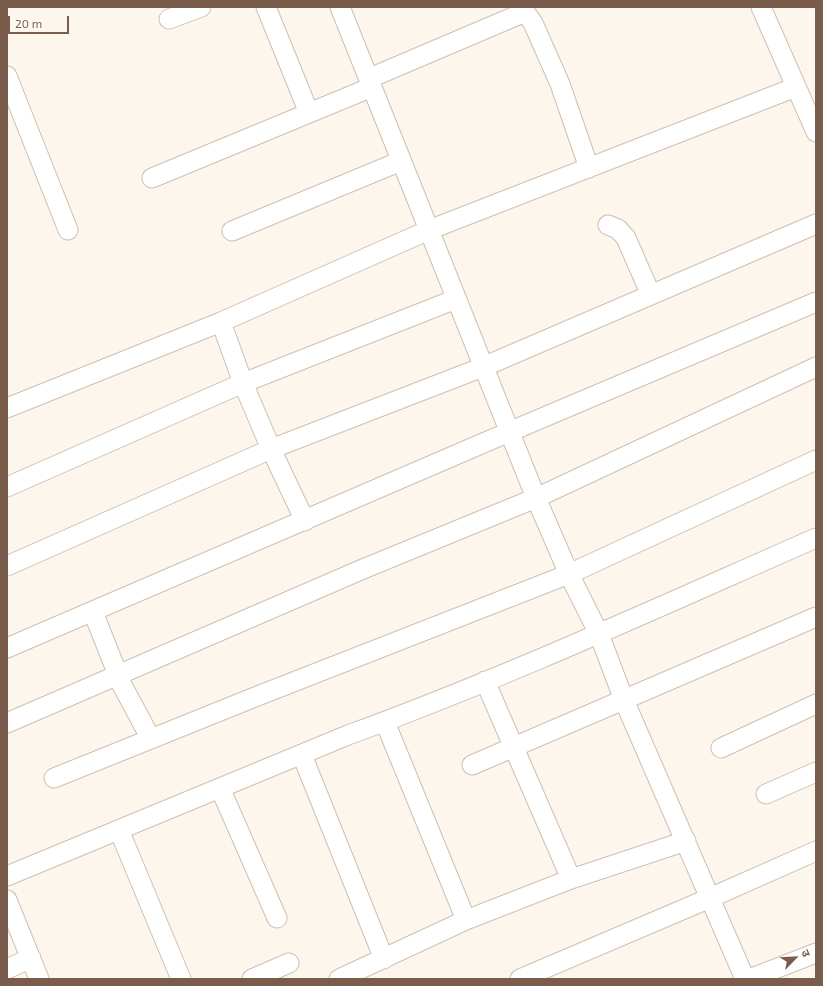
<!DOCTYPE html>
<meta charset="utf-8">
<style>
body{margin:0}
#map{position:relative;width:823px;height:986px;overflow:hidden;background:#fdf6ec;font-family:"Exo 2","Noto Sans Devanagari",sans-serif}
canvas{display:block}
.frame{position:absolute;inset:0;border:8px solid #7a5c4d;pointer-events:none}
.north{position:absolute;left:775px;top:938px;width:40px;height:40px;-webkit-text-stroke:3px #fffaf3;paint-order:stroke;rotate:66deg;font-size:11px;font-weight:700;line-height:16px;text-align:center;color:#7a5c4d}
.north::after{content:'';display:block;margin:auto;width:14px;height:18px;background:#7a5c4d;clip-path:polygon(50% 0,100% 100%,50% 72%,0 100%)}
.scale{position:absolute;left:8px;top:16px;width:61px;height:18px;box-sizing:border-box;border:2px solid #7a5c4d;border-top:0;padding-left:5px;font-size:12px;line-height:14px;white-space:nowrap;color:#7a5c4d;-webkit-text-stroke:3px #fffaf3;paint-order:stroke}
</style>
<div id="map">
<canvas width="823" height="986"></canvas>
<div class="frame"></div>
<div class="north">उ</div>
<div class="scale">20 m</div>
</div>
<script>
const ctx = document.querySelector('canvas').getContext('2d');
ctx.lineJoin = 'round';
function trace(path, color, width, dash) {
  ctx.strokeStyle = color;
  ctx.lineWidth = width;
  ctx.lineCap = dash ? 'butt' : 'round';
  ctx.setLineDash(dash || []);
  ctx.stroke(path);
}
const minor = new Path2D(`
 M266,7L309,113
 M340,7L536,498L569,574L599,634L624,700L745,979
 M761,7L816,132
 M169,19L201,7
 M7,76L68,230
 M152,178L372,87L370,78L525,12L533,23L560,84L589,168
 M608,225L618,229L626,238L651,295
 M232,231L401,161
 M221,322L243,383L271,449L305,521
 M7,408L221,322L429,230L796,87
 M7,487L243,383L456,299
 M7,566L271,449L483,367L816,224
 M93,612L122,685L151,739
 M7,648L509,432L816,302
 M485,681L571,879
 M385,722L466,920
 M7,723L363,569L536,498L816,367
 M721,748L816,704
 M302,755L384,959
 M472,765L816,617
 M54,778L255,697L569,574L816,460
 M220,788L277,918
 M766,794L816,772
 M119,830L181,979
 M7,876L348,735C507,677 661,606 816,538
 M7,900L39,979
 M7,969L31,958
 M252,979L289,963
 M339,979L466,920L571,879L686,841
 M520,979L710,898L816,851
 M749,979L816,953`);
trace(minor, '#d1beb0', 21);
trace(minor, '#fff', 19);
</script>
